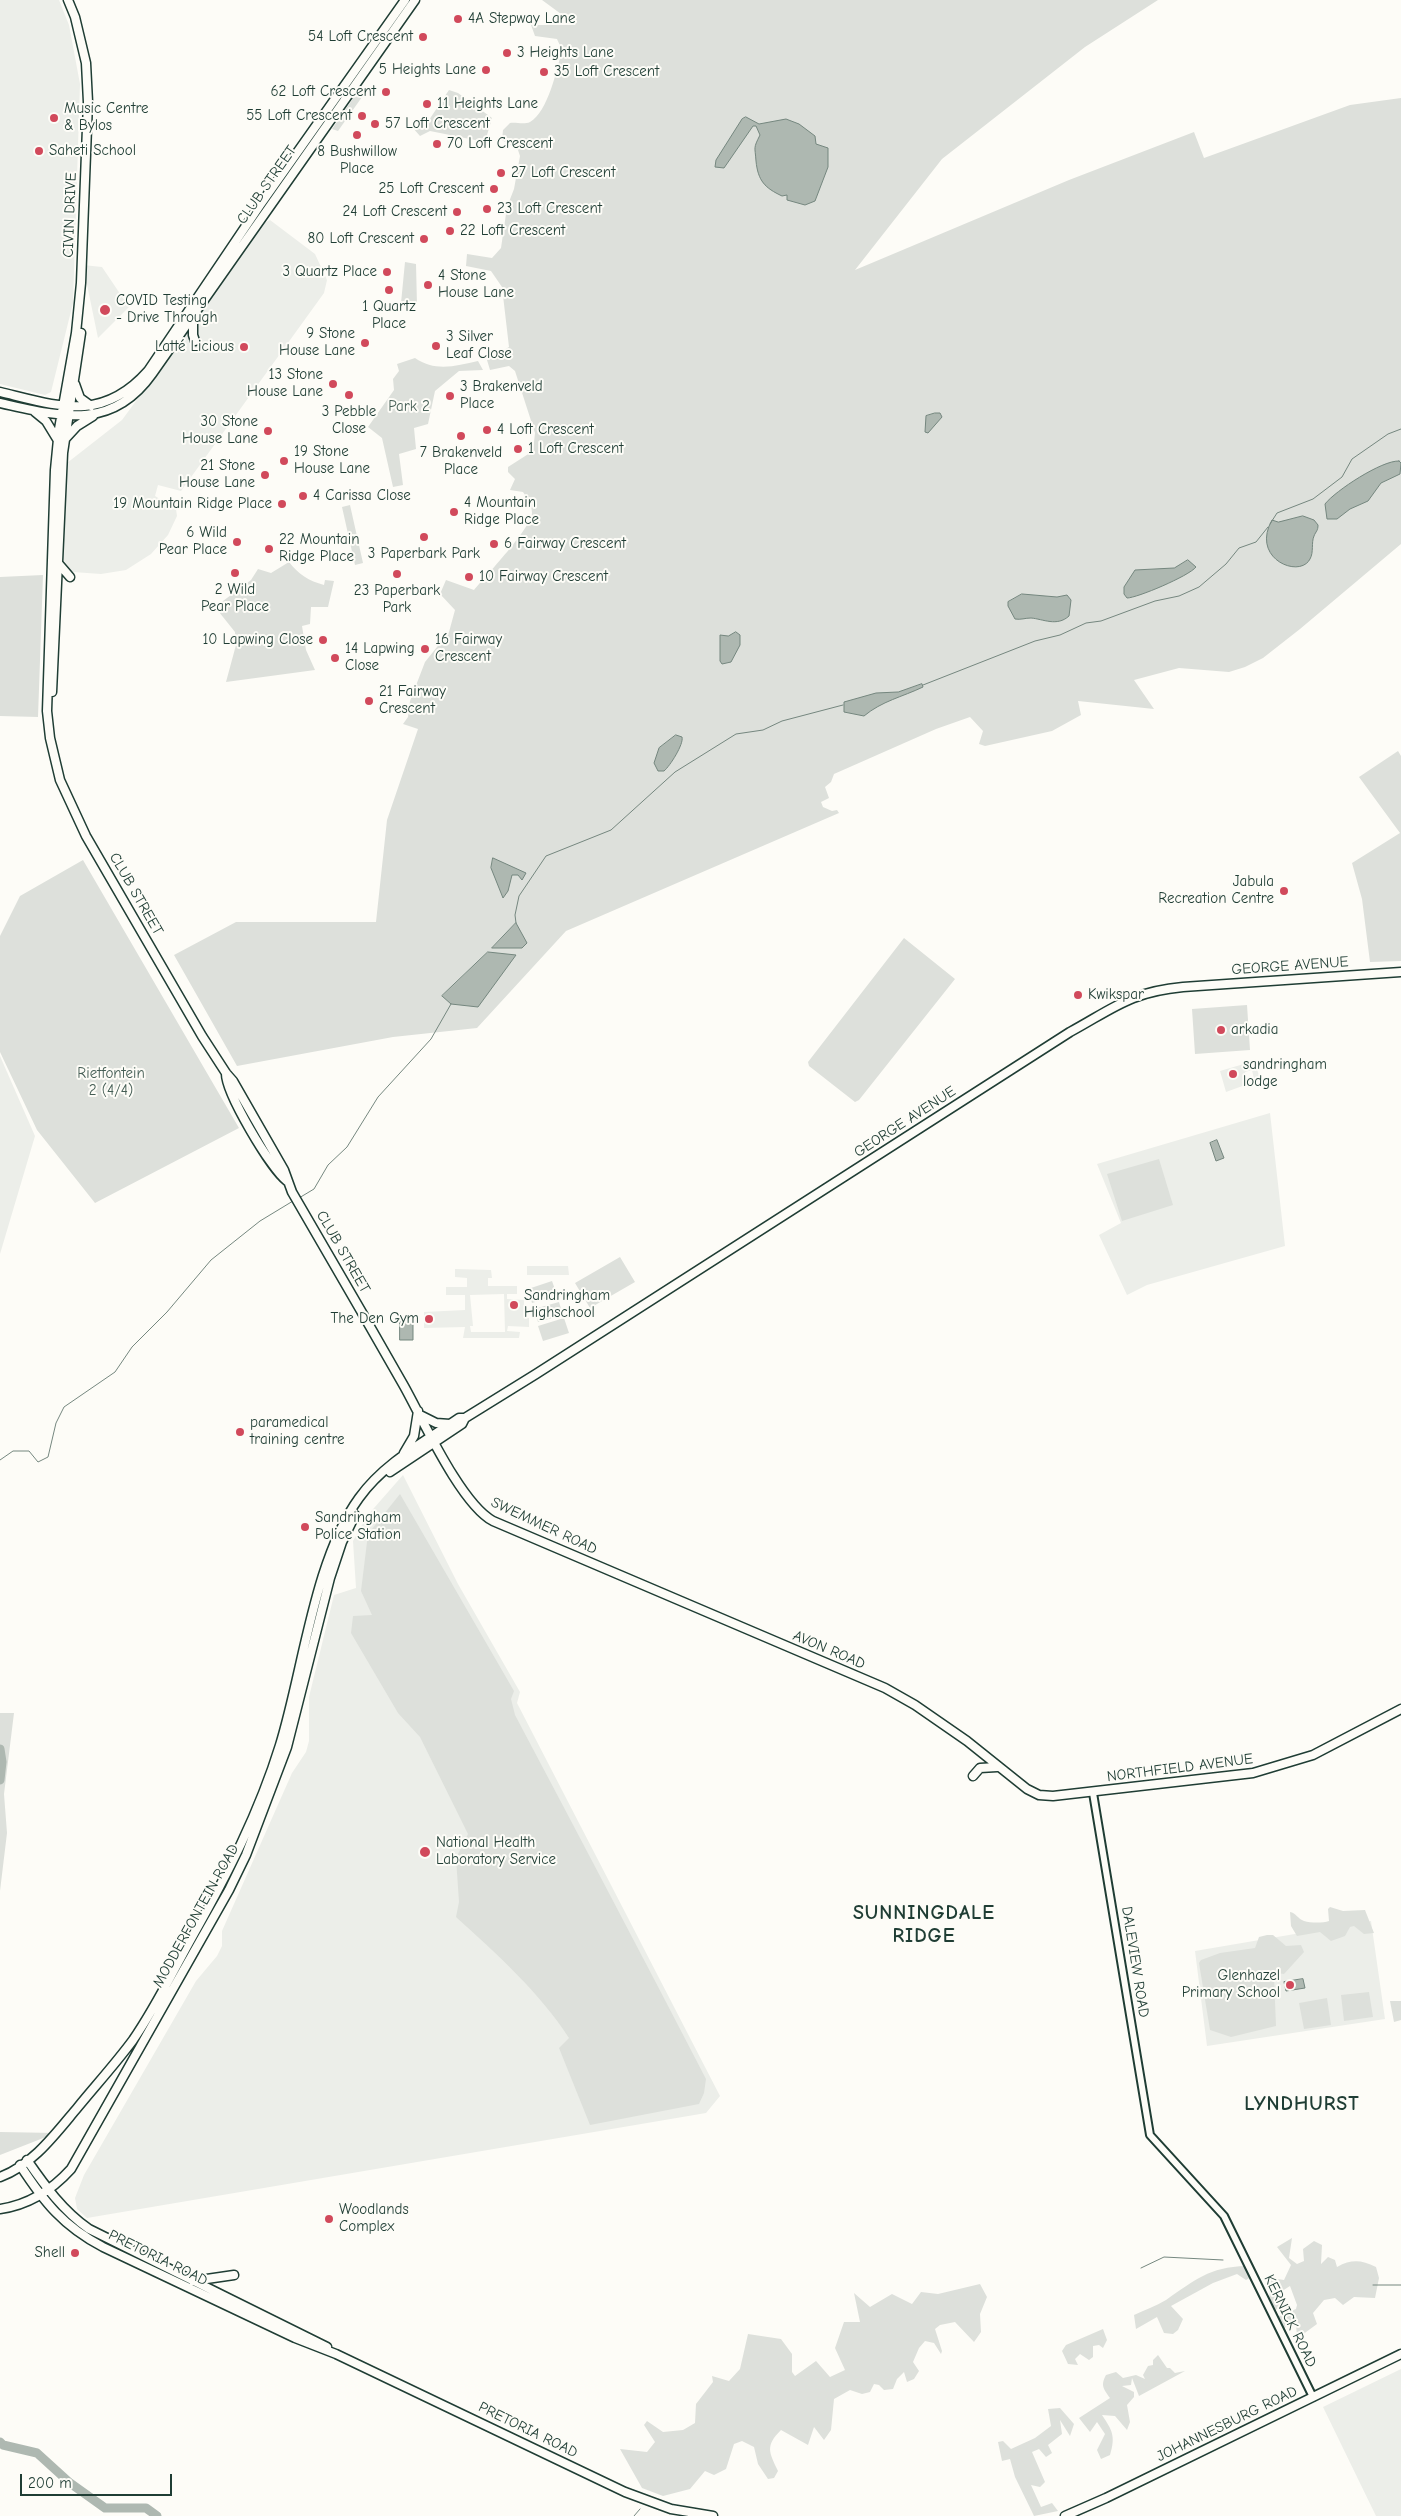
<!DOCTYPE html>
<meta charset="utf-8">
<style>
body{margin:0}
#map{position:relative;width:1401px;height:2516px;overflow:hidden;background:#fdfcf7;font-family:"Comic Neue",sans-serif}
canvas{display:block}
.scale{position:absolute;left:20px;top:2474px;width:152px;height:22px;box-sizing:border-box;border:2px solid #1f3d34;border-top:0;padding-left:6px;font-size:15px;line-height:18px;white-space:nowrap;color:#1f3d34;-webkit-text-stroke:4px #fdfcf7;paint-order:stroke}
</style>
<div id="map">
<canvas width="1401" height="2516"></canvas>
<div class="scale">200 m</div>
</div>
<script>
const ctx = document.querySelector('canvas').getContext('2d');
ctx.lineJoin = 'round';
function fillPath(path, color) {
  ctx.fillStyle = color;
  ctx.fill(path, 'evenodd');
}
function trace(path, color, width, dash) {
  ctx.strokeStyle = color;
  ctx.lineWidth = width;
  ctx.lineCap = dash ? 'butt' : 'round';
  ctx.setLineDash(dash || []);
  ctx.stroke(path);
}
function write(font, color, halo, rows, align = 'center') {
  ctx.font = font + ' "Comic Neue",sans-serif';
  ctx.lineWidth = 4;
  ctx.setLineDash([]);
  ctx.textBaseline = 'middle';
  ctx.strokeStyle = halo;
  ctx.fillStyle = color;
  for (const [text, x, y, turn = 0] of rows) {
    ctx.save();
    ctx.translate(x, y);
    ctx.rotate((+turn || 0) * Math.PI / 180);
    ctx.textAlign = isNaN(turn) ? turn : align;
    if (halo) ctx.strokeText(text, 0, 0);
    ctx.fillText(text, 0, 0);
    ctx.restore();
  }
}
fillPath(new Path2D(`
 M0,0H59L69,25L80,84L73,303L51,392L45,395L0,384Z
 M270,220L315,254L327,280L324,293L181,491L158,485L155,496L176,509L177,516L168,535L151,554L126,570L101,574L73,572L69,569L62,557L67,463L122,420L197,318L259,225Z
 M83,265L102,267L129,307L98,338Z
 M0,1056L35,1136L0,1254Z
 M1254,1061L1260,1078L1251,1081L1254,1079L1252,1070L1245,1072L1248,1084L1226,1092L1220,1071Z
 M1270,1113L1285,1246L1147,1285L1127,1295L1099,1235L1121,1223L1097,1164Z
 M527,1266H568L569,1275H527Z
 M455,1269L491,1270L492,1278H488V1286H517V1294H507V1299L524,1300V1317L529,1318V1327L508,1326L507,1331L520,1332L519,1338H463L465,1327L424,1328V1312L465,1310V1295H446V1287H467V1278L455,1277ZM504,1294L505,1332H471L470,1326H473L470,1295Z
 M403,1475L458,1584L520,1692L517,1703L720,2096L706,2113L87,2218L77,2209L75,2198L84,2175L196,1981L217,1956L222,1946V1931L292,1773L306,1752L309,1741V1697L334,1595L356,1588L353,1541L367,1516Z
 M1371,1921L1385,2019L1207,2046L1195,1951Z
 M1401,2369V2516H1376L1323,2407Z`), '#eceee9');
fillPath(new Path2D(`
 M542,0H1158L1085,47L942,159L855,270L1069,180L1194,132L1204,158L1350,105L1401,98V544L1300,629L1263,658L1245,667L1229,672L1179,668L1134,680L1154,709L1078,701L1081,715L1052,731L985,746L979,744L983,731L970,717L936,729L834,774L831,782L825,787L829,798L821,802L823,807L832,811L837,810L839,813L566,931L477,1028L393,1037L237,1066L174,955L236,922H376L387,820L418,729L403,724L408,717L410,701L425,662L449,632L455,610L440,594L446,580L474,590C485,577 532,527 532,513C532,505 527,498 523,492L510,490L515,479L508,472V467L533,451L535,433L515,371L509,366L490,370L487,360L509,347L502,287L491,271L466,266L467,254L492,258L501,248L507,207L514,189L520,156L518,150L502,140L503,130L510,123C516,122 524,125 530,122C548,112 557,69 562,50L557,39L535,36L531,25H576Z
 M361,87L362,97L338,131L332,129Z
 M449,90L458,93L492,118L485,142L430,131L420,136L412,127L423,129Z
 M405,262L416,264L417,305L401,303Z
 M415,358C435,372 456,366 478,361L483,370L459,371L435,391L428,424L414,428L416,449L399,454L403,485L393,487L382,438L368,427L394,390L393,379L399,371L397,364Z
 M350,505L363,563L355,565L342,507Z
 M289,562C298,574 309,581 324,585L325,580L334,581L328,607H311L310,624L302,626L306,650L315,670L226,682L236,645L235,632L215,607L251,580L258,569L271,573Z
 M43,575L38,717L0,716V577Z
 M1398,751L1401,756V961L1370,962L1362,899L1352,863L1400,833L1359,777Z
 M83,860L239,1128L95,1203L37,1130L0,1052V936L20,896Z
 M904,938L955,979L859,1100L855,1102L809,1066L808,1062Z
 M1247,1005L1250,1050L1195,1054L1192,1009Z
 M1159,1159L1173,1205L1122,1221L1107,1174Z
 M620,1257L635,1282L590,1308L575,1283Z
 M552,1281L557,1295L532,1303L528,1289Z
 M559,1302L563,1315L538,1322L534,1309Z
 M564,1318L569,1333L543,1341L538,1326Z
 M400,1494L514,1691L511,1699L515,1715C579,1836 643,1957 706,2079L704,2093L699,2104L590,2125L559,2048L569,2038C541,1994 495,1952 456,1917L459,1902L456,1858L468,1834L420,1737L398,1713L351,1633L353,1616L372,1615L361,1591L368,1534Z
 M0,1713H14L4,1794L7,1833L0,1891Z
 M1330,1907L1343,1911L1365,1910L1374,1933L1364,1934L1354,1926L1350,1927L1345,1936L1331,1941L1320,1932L1297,1936L1291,1926L1290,1912C1296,1913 1298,1919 1304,1921C1311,1923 1323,1923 1329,1921L1328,1909Z
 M1267,1935H1273L1286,1946L1301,1945L1304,1952L1284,1974L1277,1973L1274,1976L1276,2026L1231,2037L1210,2030L1199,1963L1201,1960L1220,1953L1255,1948L1259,1937Z
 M1369,1992L1373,2017L1344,2021L1341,1995Z
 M1327,1998L1331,2025L1304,2029L1299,2003Z
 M1390,2001H1401V2020L1394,2022Z
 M0,2132L56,2133L0,2155Z
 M1292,2238L1289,2258L1297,2264L1304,2261L1303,2249L1314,2241L1322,2245L1321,2264L1328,2257L1335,2260L1337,2267C1352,2259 1361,2260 1376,2267L1379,2278L1375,2298L1354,2297L1343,2305L1335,2298L1324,2300L1313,2313L1317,2324L1302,2335L1297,2336L1296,2324H1288L1284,2329L1279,2322V2316L1296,2309L1297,2305L1290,2286L1279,2293L1278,2300L1283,2302L1275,2311L1269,2301L1271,2278L1284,2280L1291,2265L1277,2247Z
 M1246,2266L1253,2276L1246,2280L1237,2274L1213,2283L1171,2306L1183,2319L1178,2330L1173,2334L1164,2333L1157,2317L1136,2329L1134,2315C1144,2310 1156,2306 1166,2300C1195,2280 1209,2267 1246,2266Z
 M980,2284L987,2297L980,2314L981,2332L974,2342L955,2322L940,2325L935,2329L942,2351L941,2354L934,2343L925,2341L919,2348L913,2362L919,2371L914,2379L907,2382L904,2372L897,2379L893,2389L884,2390L879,2385L874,2384L870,2392L862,2394L850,2390L834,2399L831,2430L824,2440L814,2427L808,2445L781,2430C765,2446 769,2452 778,2471L774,2478L768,2479L758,2464L754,2447L742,2441L734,2444L726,2469L714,2475L705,2471L690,2489L663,2496L642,2488L620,2449L647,2452L655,2442L644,2425L647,2421L663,2432L683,2430L695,2423L696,2404L713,2382L712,2376L729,2381L740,2369L748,2334L781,2339L792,2354V2372L795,2376L816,2361L830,2377L845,2370L835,2348L844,2322H860L854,2293L870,2307L892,2294L912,2304L921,2292L938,2294Z
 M1103,2329L1107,2340L1103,2348L1099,2345L1093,2346V2357L1089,2360L1080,2354L1075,2359L1078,2365L1068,2364L1062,2351L1066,2345Z
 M1158,2355L1167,2368H1170L1175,2373L1185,2371L1139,2396L1132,2378L1131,2385L1122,2386L1134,2392V2397L1127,2405L1130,2422L1127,2430L1115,2416L1102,2415C1112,2430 1116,2436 1110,2455L1101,2459L1097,2450L1105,2434L1097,2422L1090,2432L1079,2418L1110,2398C1104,2389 1100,2386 1106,2375L1116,2372L1123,2378L1136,2375L1145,2379L1143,2375L1148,2366L1153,2365V2360Z
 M1060,2408L1074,2424L1070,2436L1060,2420L1062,2434L1048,2445L1052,2453L1046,2457L1039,2449L1032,2452L1045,2482L1040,2487L1031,2485L1041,2507L1052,2503L1058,2511L1034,2516L1015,2477L1010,2459L1002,2461L998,2442L1003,2441L1011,2449L1035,2438L1051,2426L1048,2409Z`), '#dde0db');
const water = new Path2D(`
 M746,117L759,124L786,119L799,124L815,136L816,144L828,148V167L815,201L805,205L787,200V195L782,196C765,188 758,181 756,161C755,146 753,149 760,135L756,126H753L724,168L715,167L716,160L742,119Z
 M935,413H940L942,417L928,433L925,432L926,416Z
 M1399,461L1401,463L1400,474L1381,483L1368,501L1350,509L1337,519H1327L1325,504C1335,491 1382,460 1399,461Z
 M1303,516L1314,520L1318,525C1318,531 1316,531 1314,536C1311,543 1314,552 1310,559C1300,579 1250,559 1272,520L1278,522Z
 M1188,560L1196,567C1189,576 1137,598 1127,598L1124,594V587L1135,570L1174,568Z
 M1022,594L1057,597L1067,595L1071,600L1069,616C1057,627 1043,619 1031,618C1025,618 1021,620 1015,619L1008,606V602Z
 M736,632L740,635V645L731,662L722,664L720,661V635L728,636Z
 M922,684L923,687C902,697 882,701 864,716L844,712V702L876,693L898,692Z
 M676,735L682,737C684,744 670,766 664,771H658L654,763L659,748Z
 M493,858L526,873L522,880L518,875H512L508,891L503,898L491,868Z
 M516,923L527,943L522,948H492Z
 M488,952L516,955L478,1007L451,1004L442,996Z
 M1217,1140L1224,1158L1216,1161L1210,1143Z
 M400,1321H413V1340H400Z
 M1303,1979L1305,1988L1286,1991L1284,1982Z`);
fillPath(water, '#aeb8b1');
trace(water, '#75877f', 1);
trace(new Path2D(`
 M1270,524L1277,513L1313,499L1342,477L1352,459L1388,434L1401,429
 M923,685L1035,641L1060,635L1086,623L1101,621L1155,601L1179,596L1199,587L1226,564L1239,548L1256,542L1268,527
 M516,923L515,915L519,896L546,856L611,830L675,772L736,734L763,730L782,721L843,705
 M299,1198L314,1189L328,1165L347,1147L378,1097L431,1039L451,1004
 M0,1460L13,1451H29L38,1462L48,1457L56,1423L64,1407L115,1372L132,1347L167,1312L211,1260L260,1221L293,1201
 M1141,2268L1164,2257L1223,2260
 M1373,2285H1401
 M634,2516L640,2509`), '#75877f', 1);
trace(new Path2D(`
 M0,1749L2,1762L0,1780
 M0,2442L3,2445L37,2453L70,2483L105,2508H146L157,2516`), '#aeb8b1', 9);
const minor = new Path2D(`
 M1093,1793L1150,2135L1224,2216L1313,2397`);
const major = new Path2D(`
 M68,0L75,17L86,63L88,102L81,283L76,333L59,429L55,470L47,711L50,738L60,780L86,836L202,1036L226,1073L233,1081L284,1170L292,1192C330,1257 367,1321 404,1386C423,1420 461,1504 493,1521L885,1688L915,1705L967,1741L1027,1789L1039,1795L1053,1796L1253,1773L1313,1755L1401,1709
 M193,317V335L195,341
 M75,384L80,398L91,406
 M0,392C58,406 102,423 148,371L260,205L405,0
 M0,403C59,416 111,432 152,374L415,0
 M35,412L46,421L57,439
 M65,439L77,426L93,416
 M58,563L70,577
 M52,692L63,453L81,333
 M226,1073C225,1092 271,1169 287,1181
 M420,1415L436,1423L450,1424
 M404,1453L414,1436L418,1411
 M390,1472L462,1424L465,1418
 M973,1776L980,1768L997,1767
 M27,2160C45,2186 63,2211 89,2229L327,2347
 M20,2165C44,2202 63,2226 103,2247L295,2338L336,2354L625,2492L671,2509L713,2516
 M0,2177C33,2165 56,2133 78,2107C96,2085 116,2063 133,2040C156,2007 173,1971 192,1937C227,1875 259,1813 280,1745C303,1671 314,1560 359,1498C384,1463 424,1442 459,1418H465L536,1374L1070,1032C1114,1008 1130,992 1183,987L1401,972
 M0,2209C28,2205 52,2190 71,2169L229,1890L246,1855L287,1747L330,1578L342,1542L355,1515
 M193,2281L234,2275
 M1065,2516L1106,2498L1401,2354`);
trace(minor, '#1f3d34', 10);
trace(major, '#1f3d34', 11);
trace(minor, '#fdfcf7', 6);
trace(major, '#fdfcf7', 8);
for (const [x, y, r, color] of [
 [458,19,5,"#d1495b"],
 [423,37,5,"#d1495b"],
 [507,53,5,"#d1495b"],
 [486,70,5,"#d1495b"],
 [544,72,5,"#d1495b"],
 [386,92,5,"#d1495b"],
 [427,104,5,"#d1495b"],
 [362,116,5,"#d1495b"],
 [54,118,5,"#d1495b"],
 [375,124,5,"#d1495b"],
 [357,135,5,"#d1495b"],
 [437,144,5,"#d1495b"],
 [39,151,5,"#d1495b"],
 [501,173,5,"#d1495b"],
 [494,189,5,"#d1495b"],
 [487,209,5,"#d1495b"],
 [457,212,5,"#d1495b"],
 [450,231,5,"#d1495b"],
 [424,239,5,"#d1495b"],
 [387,272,5,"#d1495b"],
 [428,285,5,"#d1495b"],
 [389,290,5,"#d1495b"],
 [105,310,6,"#d1495b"],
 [365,343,5,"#d1495b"],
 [436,346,5,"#d1495b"],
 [244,347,5,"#d1495b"],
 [333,384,5,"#d1495b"],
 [349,395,5,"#d1495b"],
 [450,396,5,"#d1495b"],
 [487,430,5,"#d1495b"],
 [268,431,5,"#d1495b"],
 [461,436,5,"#d1495b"],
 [518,449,5,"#d1495b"],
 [284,461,5,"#d1495b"],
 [265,475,5,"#d1495b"],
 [303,496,5,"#d1495b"],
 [282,504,5,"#d1495b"],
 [454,512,5,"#d1495b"],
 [424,537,5,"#d1495b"],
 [237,542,5,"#d1495b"],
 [494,544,5,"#d1495b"],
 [269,549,5,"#d1495b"],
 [235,573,5,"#d1495b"],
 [397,574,5,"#d1495b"],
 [469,577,5,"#d1495b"],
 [323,640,5,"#d1495b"],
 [425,649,5,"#d1495b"],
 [335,658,5,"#d1495b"],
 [369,701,5,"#d1495b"],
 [1284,891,5,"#d1495b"],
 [1078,995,5,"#d1495b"],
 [1221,1030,5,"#d1495b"],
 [1233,1074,5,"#d1495b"],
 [514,1305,5,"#d1495b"],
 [429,1319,5,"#d1495b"],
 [240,1432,5,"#d1495b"],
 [305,1527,5,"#d1495b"],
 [425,1852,6,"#d1495b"],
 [1290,1985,5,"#d1495b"],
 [329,2219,5,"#d1495b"],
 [75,2253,5,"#d1495b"]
]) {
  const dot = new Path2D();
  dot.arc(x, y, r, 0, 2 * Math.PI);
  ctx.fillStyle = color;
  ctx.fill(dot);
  trace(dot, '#fdfcf7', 2);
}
write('15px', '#1f3d34', '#fdfcf7', [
 ["4A Stepway Lane",468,19],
 ["54 Loft Crescent",413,37,"right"],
 ["3 Heights Lane",517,53],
 ["5 Heights Lane",476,70,"right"],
 ["35 Loft Crescent",554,72],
 ["62 Loft Crescent",376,92,"right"],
 ["11 Heights Lane",437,104],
 ["Music Centre",64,109],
 ["& Bylos",64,126],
 ["55 Loft Crescent",352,116,"right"],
 ["57 Loft Crescent",385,124],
 ["70 Loft Crescent",447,144],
 ["Saheti School",49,151],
 ["8 Bushwillow",357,152,"center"],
 ["Place",357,169,"center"],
 ["27 Loft Crescent",511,173],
 ["25 Loft Crescent",484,189,"right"],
 ["23 Loft Crescent",497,209],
 ["24 Loft Crescent",447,212,"right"],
 ["22 Loft Crescent",460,231],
 ["80 Loft Crescent",414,239,"right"],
 ["3 Quartz Place",377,272,"right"],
 ["4 Stone",438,276],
 ["House Lane",438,293],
 ["COVID Testing",116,301],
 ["- Drive Through",116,318],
 ["1 Quartz",389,307,"center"],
 ["Place",389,324,"center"],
 ["9 Stone",355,334,"right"],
 ["House Lane",355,351,"right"],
 ["3 Silver",446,337],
 ["Leaf Close",446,354],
 ["Latté Licious",234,347,"right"],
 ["13 Stone",323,375,"right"],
 ["House Lane",323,392,"right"],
 ["3 Brakenveld",460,387],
 ["Place",460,404],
 ["3 Pebble",349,412,"center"],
 ["Close",349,429,"center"],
 ["30 Stone",258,422,"right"],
 ["House Lane",258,439,"right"],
 ["4 Loft Crescent",497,430],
 ["1 Loft Crescent",528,449],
 ["19 Stone",294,452],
 ["House Lane",294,469],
 ["7 Brakenveld",461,453,"center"],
 ["Place",461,470,"center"],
 ["21 Stone",255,466,"right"],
 ["House Lane",255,483,"right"],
 ["4 Carissa Close",313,496],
 ["4 Mountain",464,503],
 ["Ridge Place",464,520],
 ["19 Mountain Ridge Place",272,504,"right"],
 ["6 Wild",227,533,"right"],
 ["Pear Place",227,550,"right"],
 ["22 Mountain",279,540],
 ["Ridge Place",279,557],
 ["6 Fairway Crescent",504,544],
 ["3 Paperbark Park",424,554,"center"],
 ["10 Fairway Crescent",479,577],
 ["2 Wild",235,590,"center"],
 ["Pear Place",235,607,"center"],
 ["23 Paperbark",397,591,"center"],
 ["Park",397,608,"center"],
 ["10 Lapwing Close",313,640,"right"],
 ["16 Fairway",435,640],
 ["Crescent",435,657],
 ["14 Lapwing",345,649],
 ["Close",345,666],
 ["21 Fairway",379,692],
 ["Crescent",379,709],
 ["Jabula",1274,882,"right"],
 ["Recreation Centre",1274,899,"right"],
 ["Kwikspar",1088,995],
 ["arkadia",1231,1030],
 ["sandringham",1243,1065],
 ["lodge",1243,1082],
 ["Sandringham",524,1296],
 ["Highschool",524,1313],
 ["The Den Gym",419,1319,"right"],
 ["paramedical",250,1423],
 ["training centre",250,1440],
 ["Sandringham",315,1518],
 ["Police Station",315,1535],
 ["National Health",436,1843],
 ["Laboratory Service",436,1860],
 ["Glenhazel",1280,1976,"right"],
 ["Primary School",1280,1993,"right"],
 ["Woodlands",339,2210],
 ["Complex",339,2227],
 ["Shell",65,2253,"right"]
], 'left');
write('15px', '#1f3d34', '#fdfcf7', [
 ["CLUB STREET",267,185,-55],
 ["CIVIN DRIVE",70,215,-88],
 ["CLUB STREET",136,894,60],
 ["GEORGE AVENUE",1290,966,-4],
 ["GEORGE AVENUE",905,1122,-33],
 ["CLUB STREET",343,1252,60],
 ["SWEMMER ROAD",544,1526,25],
 ["AVON ROAD",829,1650,23],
 ["NORTHFIELD AVENUE",1180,1768,-7],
 ["MODDERFONTEIN ROAD",196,1916,-61],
 ["DALEVIEW ROAD",1135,1962,81],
 ["PRETORIA ROAD",158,2258,26],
 ["KERNICK ROAD",1290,2321,64],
 ["JOHANNESBURG ROAD",1227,2424,-26],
 ["PRETORIA ROAD",528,2430,26]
]);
write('15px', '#455e55', '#fdfcf7', [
 ["Park 2",409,407],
 ["Rietfontein",111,1074],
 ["2 (4/4)",111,1091]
]);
ctx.letterSpacing = '1px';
write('bold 20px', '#1f3d34', '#fdfcf7', [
 ["SUNNINGDALE",924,1913],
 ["RIDGE",924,1936],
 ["LYNDHURST",1302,2104]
]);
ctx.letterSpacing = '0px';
</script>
